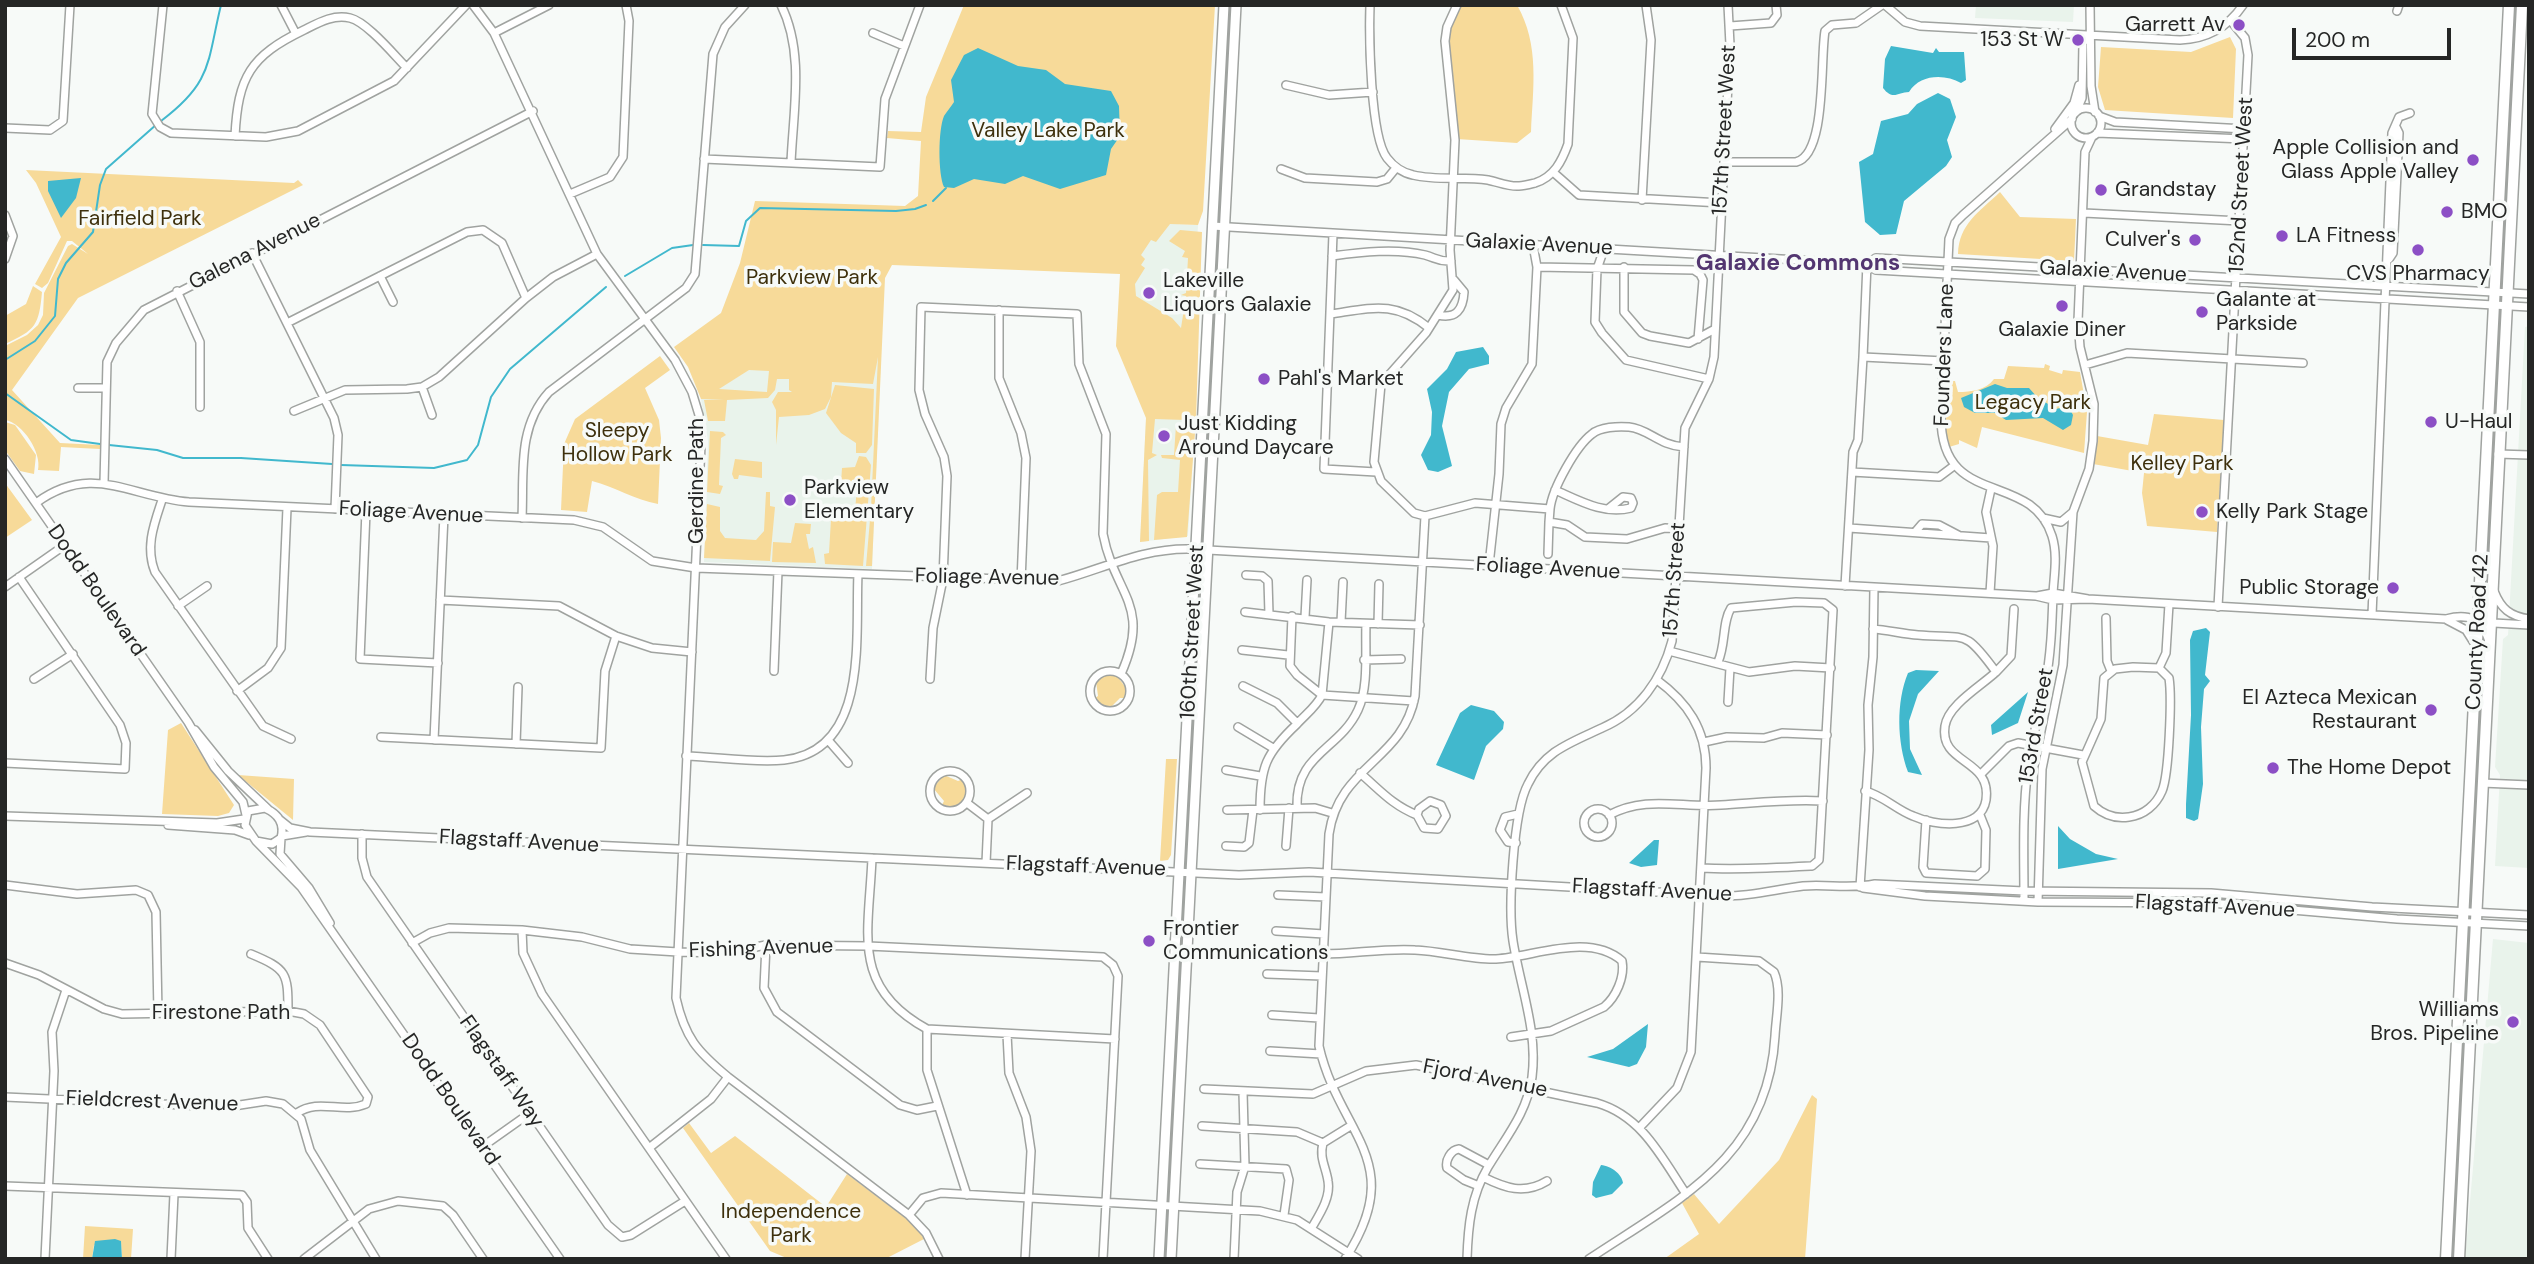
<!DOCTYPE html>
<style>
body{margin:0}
#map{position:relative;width:2534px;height:1264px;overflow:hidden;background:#f7faf8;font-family:"DM Sans",sans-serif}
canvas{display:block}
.frame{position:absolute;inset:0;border:7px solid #252625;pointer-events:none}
.scale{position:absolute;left:2292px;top:28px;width:159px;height:32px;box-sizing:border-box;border:4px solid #252625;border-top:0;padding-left:9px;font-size:21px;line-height:24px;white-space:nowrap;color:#252625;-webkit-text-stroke:5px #f7faf8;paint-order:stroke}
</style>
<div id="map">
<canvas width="2534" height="1264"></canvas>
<div class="frame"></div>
<div class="scale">200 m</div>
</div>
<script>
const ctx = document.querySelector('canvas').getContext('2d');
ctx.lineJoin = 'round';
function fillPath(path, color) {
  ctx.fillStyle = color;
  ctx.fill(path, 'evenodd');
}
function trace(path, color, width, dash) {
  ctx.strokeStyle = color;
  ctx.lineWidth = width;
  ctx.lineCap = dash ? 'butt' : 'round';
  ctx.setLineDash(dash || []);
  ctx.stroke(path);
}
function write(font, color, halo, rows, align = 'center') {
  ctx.font = font + ' "DM Sans",sans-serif';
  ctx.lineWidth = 7;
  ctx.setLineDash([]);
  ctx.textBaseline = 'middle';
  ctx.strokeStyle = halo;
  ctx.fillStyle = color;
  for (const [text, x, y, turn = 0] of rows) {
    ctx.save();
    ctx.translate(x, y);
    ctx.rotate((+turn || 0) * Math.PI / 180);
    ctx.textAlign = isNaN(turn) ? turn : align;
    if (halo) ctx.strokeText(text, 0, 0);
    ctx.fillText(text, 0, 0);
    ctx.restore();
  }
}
fillPath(new Path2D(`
 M1976,5H2074L2073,22L1975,18Z
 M1132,222L1198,225L1192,338L1128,298Z
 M2529,326V868L2495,866L2500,775L2495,767L2503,639L2508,635L2525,327Z
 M776,353L881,357L872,569L704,562L708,441L701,399Z
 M1146,418L1195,419L1188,536L1140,542Z
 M2493,939L2529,943V1259H2465Z`), '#e9f3eb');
fillPath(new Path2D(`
 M964,5H1215L1203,211L1198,225L1170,224L1156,242L1151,240L1141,255L1145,259L1141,265L1145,268L1135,284L1136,296L1172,318L1181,328L1186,296L1181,295L1186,293L1188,258L1182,257L1185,251L1169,241L1180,230L1202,232L1196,420L1187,537L1154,540L1157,495L1162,492H1178L1180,460L1162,458L1161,455H1174L1176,425H1184L1185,420L1155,419L1152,453L1157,455L1148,460L1149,541L1140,542L1146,418L1116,346L1120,274L892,265L885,278L872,566H866L871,508L878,357L873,384L832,382L831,397L825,409L809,415L779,417L776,445V410L772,402L778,392H792L789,390V379H777L775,390L768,398L727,400L725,421H708L704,400H724L701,399L688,367L674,347L721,313L740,263L755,201L905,206L918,196L921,141L887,138L888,131L921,132L926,97ZM749,370L769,371L767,392L719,389Z
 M1460,5H1517C1540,45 1533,88 1531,132L1517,143L1457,139L1448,45L1449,29Z
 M2230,37L2236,49L2233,118L2105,110L2098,87L2101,47L2191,52Z
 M26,170L294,183L298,180L303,185L78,298L12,390L60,443L100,445V449L61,447L59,471L38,470C42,453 23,423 5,420V346L27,335L38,325L43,315L44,293L68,246L72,244L88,254L72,241H67L48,283L42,288L35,284L61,237L36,183Z
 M2000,192L2020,217L2076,219L2074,261L1958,254C1959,224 1979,212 2000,192Z
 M33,286L42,292C39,325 36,330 5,344V316L26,304Z
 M660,356L670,370L645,388L659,420L661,438L658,504C635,500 615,487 592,481L587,512L561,510L564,444L575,419Z
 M2045,364L2050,366L2049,370L2062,374L2063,370L2080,372L2087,412L2084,453L1982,427L1977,448L1959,440V444L1949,447L1945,431L1949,381H1955L1958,392C1971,392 1986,390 1994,379H2004L2008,366L2044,368Z
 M835,385L874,389L872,445L866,453H856V443L841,433L826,413Z
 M2154,414L2224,420L2217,532L2147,526L2142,493L2144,473L2093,464L2097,436L2148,445Z
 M5,422L15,425L36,455L34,474L20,471L5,450Z
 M710,431L723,432L726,435L721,438L719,485L723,486L720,494L707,492Z
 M859,456L866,457L871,465L863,566L825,564L824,554L829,553L831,519H837V511H855L857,487L841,483L842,468L855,467Z
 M735,459L762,462V478L739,475L738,479H734L732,474Z
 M5,483L32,520L5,538Z
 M766,492H770V506L775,507L770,561L704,558L707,504L720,507V531L725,538L756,540L764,531Z
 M795,523L811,524L810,534H806L809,549L813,547L816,563L772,562L773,542L791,543Z
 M1104,676H1117L1126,688L1125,698H1120L1109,709L1100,706L1094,699L1098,696L1096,681Z
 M181,723L234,805L229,813L218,816L162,814L168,730Z
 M1166,759H1177L1171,855L1168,860L1160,861Z
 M238,775L294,779L293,820Z
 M944,775L958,781L963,779L967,785L964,801L954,807L942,805L944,801L933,788Z
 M1812,1095L1817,1099L1805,1259H1664L1699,1234L1682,1203L1694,1194L1719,1224L1779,1160Z
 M689,1123L711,1153L735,1136L826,1207L847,1174L916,1226L924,1239L885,1259H789L770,1251L683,1128Z
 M85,1226L133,1229L131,1259H122L121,1242L94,1245L92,1259H83Z`), '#f7da99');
fillPath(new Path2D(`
 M1891,46L1933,53L1936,48L1939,52H1964L1966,80L1961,83C1945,74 1920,74 1909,92C1898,92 1893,101 1883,88L1885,59Z
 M978,48L1018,66L1046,70L1065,84L1111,91L1119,106L1120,136L1111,149L1106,175L1060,189L1023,176L1005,184L974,179L954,188L944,187C938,174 938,130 944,116C947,111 951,107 954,102L951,80L964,55Z
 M1938,93L1950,99L1956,117L1947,140L1952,157L1946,166L1904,201L1896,234L1880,235L1865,222L1859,162L1873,154L1881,121L1908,114L1917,104Z
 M81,178L76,198L61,218L48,191V181Z
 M1483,347L1489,356V364L1469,369L1449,392L1442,426L1452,466L1438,472L1428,470L1421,455L1431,435L1432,412L1427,389L1447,369L1456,352Z
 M1995,384L2007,388H2029L2037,397L2056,409L2068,406L2073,415L2071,425L2063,430L2043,418L2006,420L1995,413H1975L1964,407L1961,398Z
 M2206,628L2210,632L2205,675L2210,681L2204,689L2201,727L2203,784L2198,819L2194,821L2186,818V804L2191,715L2190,640L2193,631Z
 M1916,670L1939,671L1918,694L1909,721L1910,749L1922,775L1908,772C1897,742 1896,702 1908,673Z
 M2028,692L2018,723L1992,735L1991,725Z
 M1471,705L1494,711L1504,722L1503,729L1486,746L1474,780L1436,765L1460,713Z
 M2058,826L2070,839L2096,854L2118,859L2058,869Z
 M1654,840H1659L1657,865L1641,867L1629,863Z
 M1648,1024L1646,1047L1637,1064L1629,1067L1587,1057L1613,1049Z
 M1601,1165C1611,1166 1622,1174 1623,1183L1612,1194L1596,1198L1592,1195L1593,1182Z
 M115,1239L121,1241L122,1259H92L95,1241Z`), '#41b8cd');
trace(new Path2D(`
 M161,121C213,82 207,62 221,5
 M933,201L946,188
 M703,245L739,246L746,221L760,208L896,211L915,209L926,205
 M625,276L672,248L693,245
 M5,360L35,341L55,316L58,279L66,263L93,232L100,185L106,169L157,124
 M5,393L71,440L100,444
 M109,445L157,450L183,458H241L332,464
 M341,465L434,468L467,460L478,445L491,397L510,369L606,287`), '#41b8cd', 2);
const minor = new Path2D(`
 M163,5L152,114L160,127L171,133L266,137L298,131L394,81L466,5
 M281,5L296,34
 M473,5L494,33L597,254L675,360L692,392L699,415L701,445L676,998C685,1038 697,1051 728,1077L909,1215L926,1233L939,1259
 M781,5C805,53 793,111 791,163
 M1370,5C1369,35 1370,136 1387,158C1393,166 1403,173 1413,175C1437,181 1464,176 1488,180C1498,182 1509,187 1519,186C1524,186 1531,184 1535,183C1554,177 1562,161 1568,144L1573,38L1561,5
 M1885,5L1905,22L1920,26L2180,40C2207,39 2228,27 2243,5
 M2090,5L2091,86L2095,112
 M2397,11L2399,5
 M1730,26L1771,23L1777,15L1776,5
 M494,33L549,5
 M873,33L904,46
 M1286,85L1329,95L1373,92
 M2071 123a15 15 0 1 1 30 0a15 15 0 1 1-30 0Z
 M2076,112L2082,98L2083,43L2088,36
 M2099,116L2115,122L2245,129
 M5,128L50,130L63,121L70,5
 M2055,129L2074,103L2079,85
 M2097,133L2244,139
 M235,136C238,77 250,56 304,30C318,23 333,14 350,18C367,22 394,55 407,68
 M704,159L880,167L885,99L920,5
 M1724,162H1796C1827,155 1820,59 1825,31L1832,25L1856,23L1882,5
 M1281,169L1305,178L1377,182L1387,179L1396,168
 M1553,172L1579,195L1721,203
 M570,194L610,177L623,157L629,21L626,5
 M1642,200L1651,40L1646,5
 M2084,213L2240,221
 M5,215L13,236L5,259
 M1212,226L1867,264L1876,270L2529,307
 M1333,234L1324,469L1376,472
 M1604,249L1597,269L1595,322L1602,333L1626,360L1709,379
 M252,253L334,418L338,435L335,509
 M1332,256C1362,252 1396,248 1425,255C1436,258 1439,262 1451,261
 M2389,259L2393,253L2399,133L2396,127
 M1867,264L1876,258L2529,294
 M1867,264L1863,357L1944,361
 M1537,267L1694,270L1700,274L1703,280L1698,339
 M1624,267V312L1642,333L1650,336L1689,343L1715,329
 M380,276L393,302
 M177,291L200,342V407
 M999,310V378L1021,433L1026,458L1021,582
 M1331,314C1372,308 1395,300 1429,328
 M1438,315C1456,319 1463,310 1464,292L1454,280
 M287,323L467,232L483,230L502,243L526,298
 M2085,365L2127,353L2303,363
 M422,387L432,415
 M78,388H106
 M294,411L345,390L407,389L422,387L439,377L526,298L553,277L597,254
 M2498,454L2529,455
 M5,459L188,722L214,767L243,802L246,815
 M1852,472L1939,477L1955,465
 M104,483L107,362L116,343L144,310L533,111
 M1555,490C1580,501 1604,515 1631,508L1633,503L1631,498L1623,497L1608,509
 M162,500C154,524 145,547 155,572L263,726L291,739
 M36,503C92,462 130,497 189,502L574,520L603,527L652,561L696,568L1058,581C1103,569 1142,548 1190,549L2036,596L2053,600L2088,599
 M1550,509C1552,489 1576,446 1592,434C1600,427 1618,426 1629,427C1649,429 1658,445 1684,447
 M366,511L360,659L438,663
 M1425,516L1475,503L1550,509L1549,522L1567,525L1585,537L1627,539L1665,528L1680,529
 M522,518C524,473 517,427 549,392L686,288L695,274L713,54L725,27L745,5
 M2043,518L2061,522L2073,512
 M1849,528L1991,538
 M1916,531L1922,524L1939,525L1960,536
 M1548,554L1549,522
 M1489,565L1499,474L1501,424L1506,408L1532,364L1537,267L1533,245
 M1246,575L1262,576L1268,581L1269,614
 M1845,586L1853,452L1858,440L1863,357
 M5,587L65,545
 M2494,591C2501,609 2510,616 2529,619
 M1990,593L1993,546L1986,512L1991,489
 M2037,596L2053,593L2088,599L2446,619C2469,613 2482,619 2489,641
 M2482,597L2486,614L2494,623L2529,625
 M440,600L559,606L616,636L652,648L692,652
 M178,606L207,586
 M2218,607L2248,55L2245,38L2231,21
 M1245,612L1329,622L1420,625
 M2372,615L2392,133L2399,117L2410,113
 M1292,616L1290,666L1297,675L1322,695L1414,701
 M1305,617L1307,580
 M2106,618L2107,661L2111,671
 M2447,620L2466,630L2476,646
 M1341,622L1343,582
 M1378,624L1379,584
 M1242,650L1288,655
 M1669,651L1749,672L1795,666L1831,668
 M1364,660L1401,659
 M2133,667L2159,668L2169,678C2172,697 2169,775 2162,791C2156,805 2144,815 2129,817C2116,819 2104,815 2094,806L2082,762L2101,719L2104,678L2115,669Z
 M2159,668L2166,653L2169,604
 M1090 691a20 20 0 1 1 40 0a20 20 0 1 1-40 0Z
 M774,671L778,571
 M1996,672L2011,656L2014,609
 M34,679L73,654
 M930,679L933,628L943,579L947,476L944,457L925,414L919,390L921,307L1077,314L1079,364L1106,434L1103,534C1115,596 1152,604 1121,674
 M1243,686L1277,703L1297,723
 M237,691L268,668L281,648L287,508
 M1728,702L1730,668
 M1238,727L1273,748
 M195,730L228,771L268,809
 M381,737L601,748L605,671L616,636
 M434,740L444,515
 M828,740L848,763
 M1704,742L1727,737L1764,738L1782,733L1827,735
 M516,744L518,687
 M686,756C718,757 753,763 784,760C870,751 855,636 858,574
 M5,763L125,769L126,743L120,725L19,577
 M1226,770L1260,776
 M930 791a20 20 0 1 1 40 0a20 20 0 1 1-40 0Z
 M1360,773C1380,790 1392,805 1417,815L1424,828L1438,829L1446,816L1441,805L1430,801L1419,809L1417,815
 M1982,773L2009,746L2018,743L2083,755
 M2482,783L2529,785
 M1865,791C1884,796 1895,809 1913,816C1935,826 1981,831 1986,800C1992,758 1939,765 1945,726C1948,705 1981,686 1996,672C1964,628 1967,639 1918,635C1903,634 1888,630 1873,629
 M967,803L988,819
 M265,808C278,814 285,823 281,838L272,844L256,841L245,825L248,811Z
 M1297,808C1295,753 1339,751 1358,710C1369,687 1365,650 1366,624
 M1584 823a14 14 0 1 1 28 0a14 14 0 1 1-28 0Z
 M1227,810L1315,808L1332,813
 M1260,810C1260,767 1266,753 1297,724C1306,714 1316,707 1322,695L1329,622
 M1609,815C1646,795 1681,808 1721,805C1755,803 1788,799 1823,801
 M5,816L217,823L244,819
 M280,820L290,828L310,832L1239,875L1309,872L1726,896C1753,896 1777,889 1803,886C1827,884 1851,889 1875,884L2024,891L2211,893L2372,907L2529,915
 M1926,820L1923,867L1926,873L1977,876L1985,869L1986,830L1980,815
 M168,825L235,830L249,835
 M362,834V858L367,877L608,1225L622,1237L631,1235L685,1201
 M282,836L306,832
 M281,838L280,854L309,888L330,923
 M256,841L301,887L560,1259
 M1516,843L1508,842L1500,830L1505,817L1518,814
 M1226,846L1244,847L1249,843L1253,810
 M1286,846L1289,808
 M872,858C869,933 850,987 927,1029L1115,1039
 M986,863L988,819L1027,793
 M1701,868C1739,870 1775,868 1812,866L1819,860L1833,610L1824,603L1796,602L1731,608C1722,622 1726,644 1718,662
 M5,885L77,894L136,890L148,895L156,912L158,1013
 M1860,887L1869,750L1868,705L1873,657L1874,587
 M1863,888L1925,896L2038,902L2211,903L2397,919L2529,926
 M1278,895L1326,897
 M2024,901C2024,857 2022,812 2028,768C2031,740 2040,713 2045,685C2051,655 2052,625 2053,594C2054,575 2058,555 2052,536C2031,469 1941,510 1941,417L1949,239L1955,223L1963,215L2072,119
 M2038,902L2042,769L2063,665L2073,512L2089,469L2093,441L2094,404L2080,347L2078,321L2085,152L2092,137
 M522,930L523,953L542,994L726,1259
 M1276,931L1324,934
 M412,943L430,933L449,928L522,930L582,937L630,949L678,952L725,953L766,945L868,946L1103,957L1113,965L1118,976L1103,1259
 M766,945L764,988L777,1012L900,1105L917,1110L937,1106
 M251,954C287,969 288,973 288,1011
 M1323,954C1354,954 1384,948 1415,950C1441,951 1472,960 1496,959C1534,957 1589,932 1622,961C1625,977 1616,997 1604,1007L1551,1031L1511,1037
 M5,963L39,975L104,1009L122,1014L288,1011L304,1014L320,1025L368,1097L366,1104C342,1114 319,1098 297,1113
 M1267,974L1322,976
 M1272,1015L1319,1018
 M927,1029V1070L967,1195
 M1007,1034L1009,1073L1026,1117L1031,1151L1025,1259
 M1270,1051L1321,1054
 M1204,1089L1313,1094L1366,1071L1416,1065L1597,1103C1642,1116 1662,1158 1686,1194
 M5,1097L227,1107L266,1101L283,1104L301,1119L310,1150L376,1259
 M1202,1126L1297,1132L1323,1143
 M1640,1127L1677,1088L1691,1052L1706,768C1706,729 1687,702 1657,680
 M482,1147L530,1113
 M649,1148L711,1099L728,1077
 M1200,1164L1286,1169L1289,1180L1284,1215
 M1483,1177C1505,1188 1524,1195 1547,1181
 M5,1186L242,1195L247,1202L248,1228L268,1259
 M1479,1186L1464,1180L1447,1168C1445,1160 1451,1150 1459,1149L1489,1165
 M909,1215L923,1198L941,1193L1260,1211L1297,1220L1358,1259
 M1311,1229C1319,1215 1331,1198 1328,1181C1326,1167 1319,1158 1323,1143L1352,1125
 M45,1259L54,1071L52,1032L66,990
 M171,1259L174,1194
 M304,1259L369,1209L398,1201L443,1206L453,1215L483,1259
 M1234,1259L1237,1192L1245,1166L1243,1092
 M1345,1259C1409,1161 1339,1135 1319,1046L1329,834C1339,765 1403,761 1415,696L1425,516L1414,513L1381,481L1374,462L1381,384L1426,333L1453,290L1450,250L1455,140L1445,41L1447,27L1457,5
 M1467,1259C1468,1226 1471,1196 1488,1167C1506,1137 1527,1113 1532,1077C1538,1031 1520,986 1513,941C1508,909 1513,812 1528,784C1544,751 1570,743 1602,728C1639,712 1662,679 1672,641L1685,428L1709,379L1714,357L1730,45L1728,5
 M1589,1259C1679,1199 1768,1158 1775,1036C1776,1016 1782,990 1774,972L1759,961L1697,957`);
const major = new Path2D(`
 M1159,1259L1224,5
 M1171,1259L1236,5`);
const highway = new Path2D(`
 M2446,1259L2509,5
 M2459,1259L2522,5`);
trace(minor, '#a0a3a0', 10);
trace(major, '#a0a3a0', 12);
trace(highway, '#a0a3a0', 13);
trace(minor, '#fff', 7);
trace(major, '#fff', 9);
trace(highway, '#fff', 10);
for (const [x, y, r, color] of [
 [2239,25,7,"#8c4fc5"],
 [2078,40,7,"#8c4fc5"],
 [2473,160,7,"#8c4fc5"],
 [2101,190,7,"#8c4fc5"],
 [2447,212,7,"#8c4fc5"],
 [2282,236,7,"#8c4fc5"],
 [2195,240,7,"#8c4fc5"],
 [2418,250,7,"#8c4fc5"],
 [1149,293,7,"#8c4fc5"],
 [2062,306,7,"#8c4fc5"],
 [2202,312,7,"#8c4fc5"],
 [1264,379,7,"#8c4fc5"],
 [2431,422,7,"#8c4fc5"],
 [1164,436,7,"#8c4fc5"],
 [790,500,7,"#8c4fc5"],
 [2202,512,7,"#8c4fc5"],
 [2393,588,7,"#8c4fc5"],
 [2431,710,7,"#8c4fc5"],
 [2273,768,7,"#8c4fc5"],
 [1149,941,7,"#8c4fc5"],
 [2513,1022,7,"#8c4fc5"]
]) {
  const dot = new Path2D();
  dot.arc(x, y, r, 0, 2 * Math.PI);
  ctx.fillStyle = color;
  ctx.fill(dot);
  trace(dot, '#f7faf8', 2.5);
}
write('21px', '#252625', '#f7faf8', [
 ["Garrett Av",2225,25,"right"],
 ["153 St W",2064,40,"right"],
 ["Apple Collision and",2459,148,"right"],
 ["Glass Apple Valley",2459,172,"right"],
 ["Grandstay",2115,190],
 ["BMO",2461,212],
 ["LA Fitness",2296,236],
 ["Culver's",2181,240,"right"],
 ["CVS Pharmacy",2418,274,"center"],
 ["Lakeville",1163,281],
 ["Liquors Galaxie",1163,305],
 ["Galante at",2216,300],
 ["Parkside",2216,324],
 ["Galaxie Diner",2062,330,"center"],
 ["Pahl's Market",1278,379],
 ["U-Haul",2445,422],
 ["Just Kidding",1178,424],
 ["Around Daycare",1178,448],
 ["Parkview",804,488],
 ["Elementary",804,512],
 ["Kelly Park Stage",2216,512],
 ["Public Storage",2379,588,"right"],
 ["El Azteca Mexican",2417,698,"right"],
 ["Restaurant",2417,722,"right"],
 ["The Home Depot",2287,768],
 ["Frontier",1163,929],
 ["Communications",1163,953],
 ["Williams",2499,1010,"right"],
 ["Bros. Pipeline",2499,1034,"right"]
], 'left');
write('21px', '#252625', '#f7faf8', [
 ["157th Street West",1725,130,-87],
 ["152nd Street West",2242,185,-87],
 ["Galaxie Avenue",1539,245,3],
 ["Galena Avenue",255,252,-27],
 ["Galaxie Avenue",2113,272,3],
 ["Founders Lane",1945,355,-88],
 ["Gerdine Path",697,481,-90],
 ["Foliage Avenue",411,513,3],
 ["Foliage Avenue",1548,569,3],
 ["Foliage Avenue",987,578,1],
 ["157th Street",1675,580,-86],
 ["Dodd Boulevard",96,591,55],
 ["160th Street West",1193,632,-87],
 ["County Road 42",2478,632,-87],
 ["153rd Street",2037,726,-80],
 ["Flagstaff Avenue",519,842,3],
 ["Flagstaff Avenue",1086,867,2],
 ["Flagstaff Avenue",1652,891,3],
 ["Flagstaff Avenue",2215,907,3],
 ["Fishing Avenue",761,949,-2],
 ["Firestone Path",221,1013],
 ["Flagstaff Way",501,1072,55],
 ["Fjord Avenue",1485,1079,11],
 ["Dodd Boulevard",450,1100,55],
 ["Fieldcrest Avenue",152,1102,2]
]);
write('21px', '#3e300c', '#f7faf8', [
 ["Valley Lake Park",1048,131],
 ["Fairfield Park",140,219],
 ["Parkview Park",812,278],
 ["Legacy Park",2033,403],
 ["Sleepy",617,431],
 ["Hollow Park",617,455],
 ["Kelley Park",2182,464],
 ["Independence",791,1212],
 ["Park",791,1236]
]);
write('bold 23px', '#533671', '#f7faf8', [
 ["Galaxie Commons",1798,264]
]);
</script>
